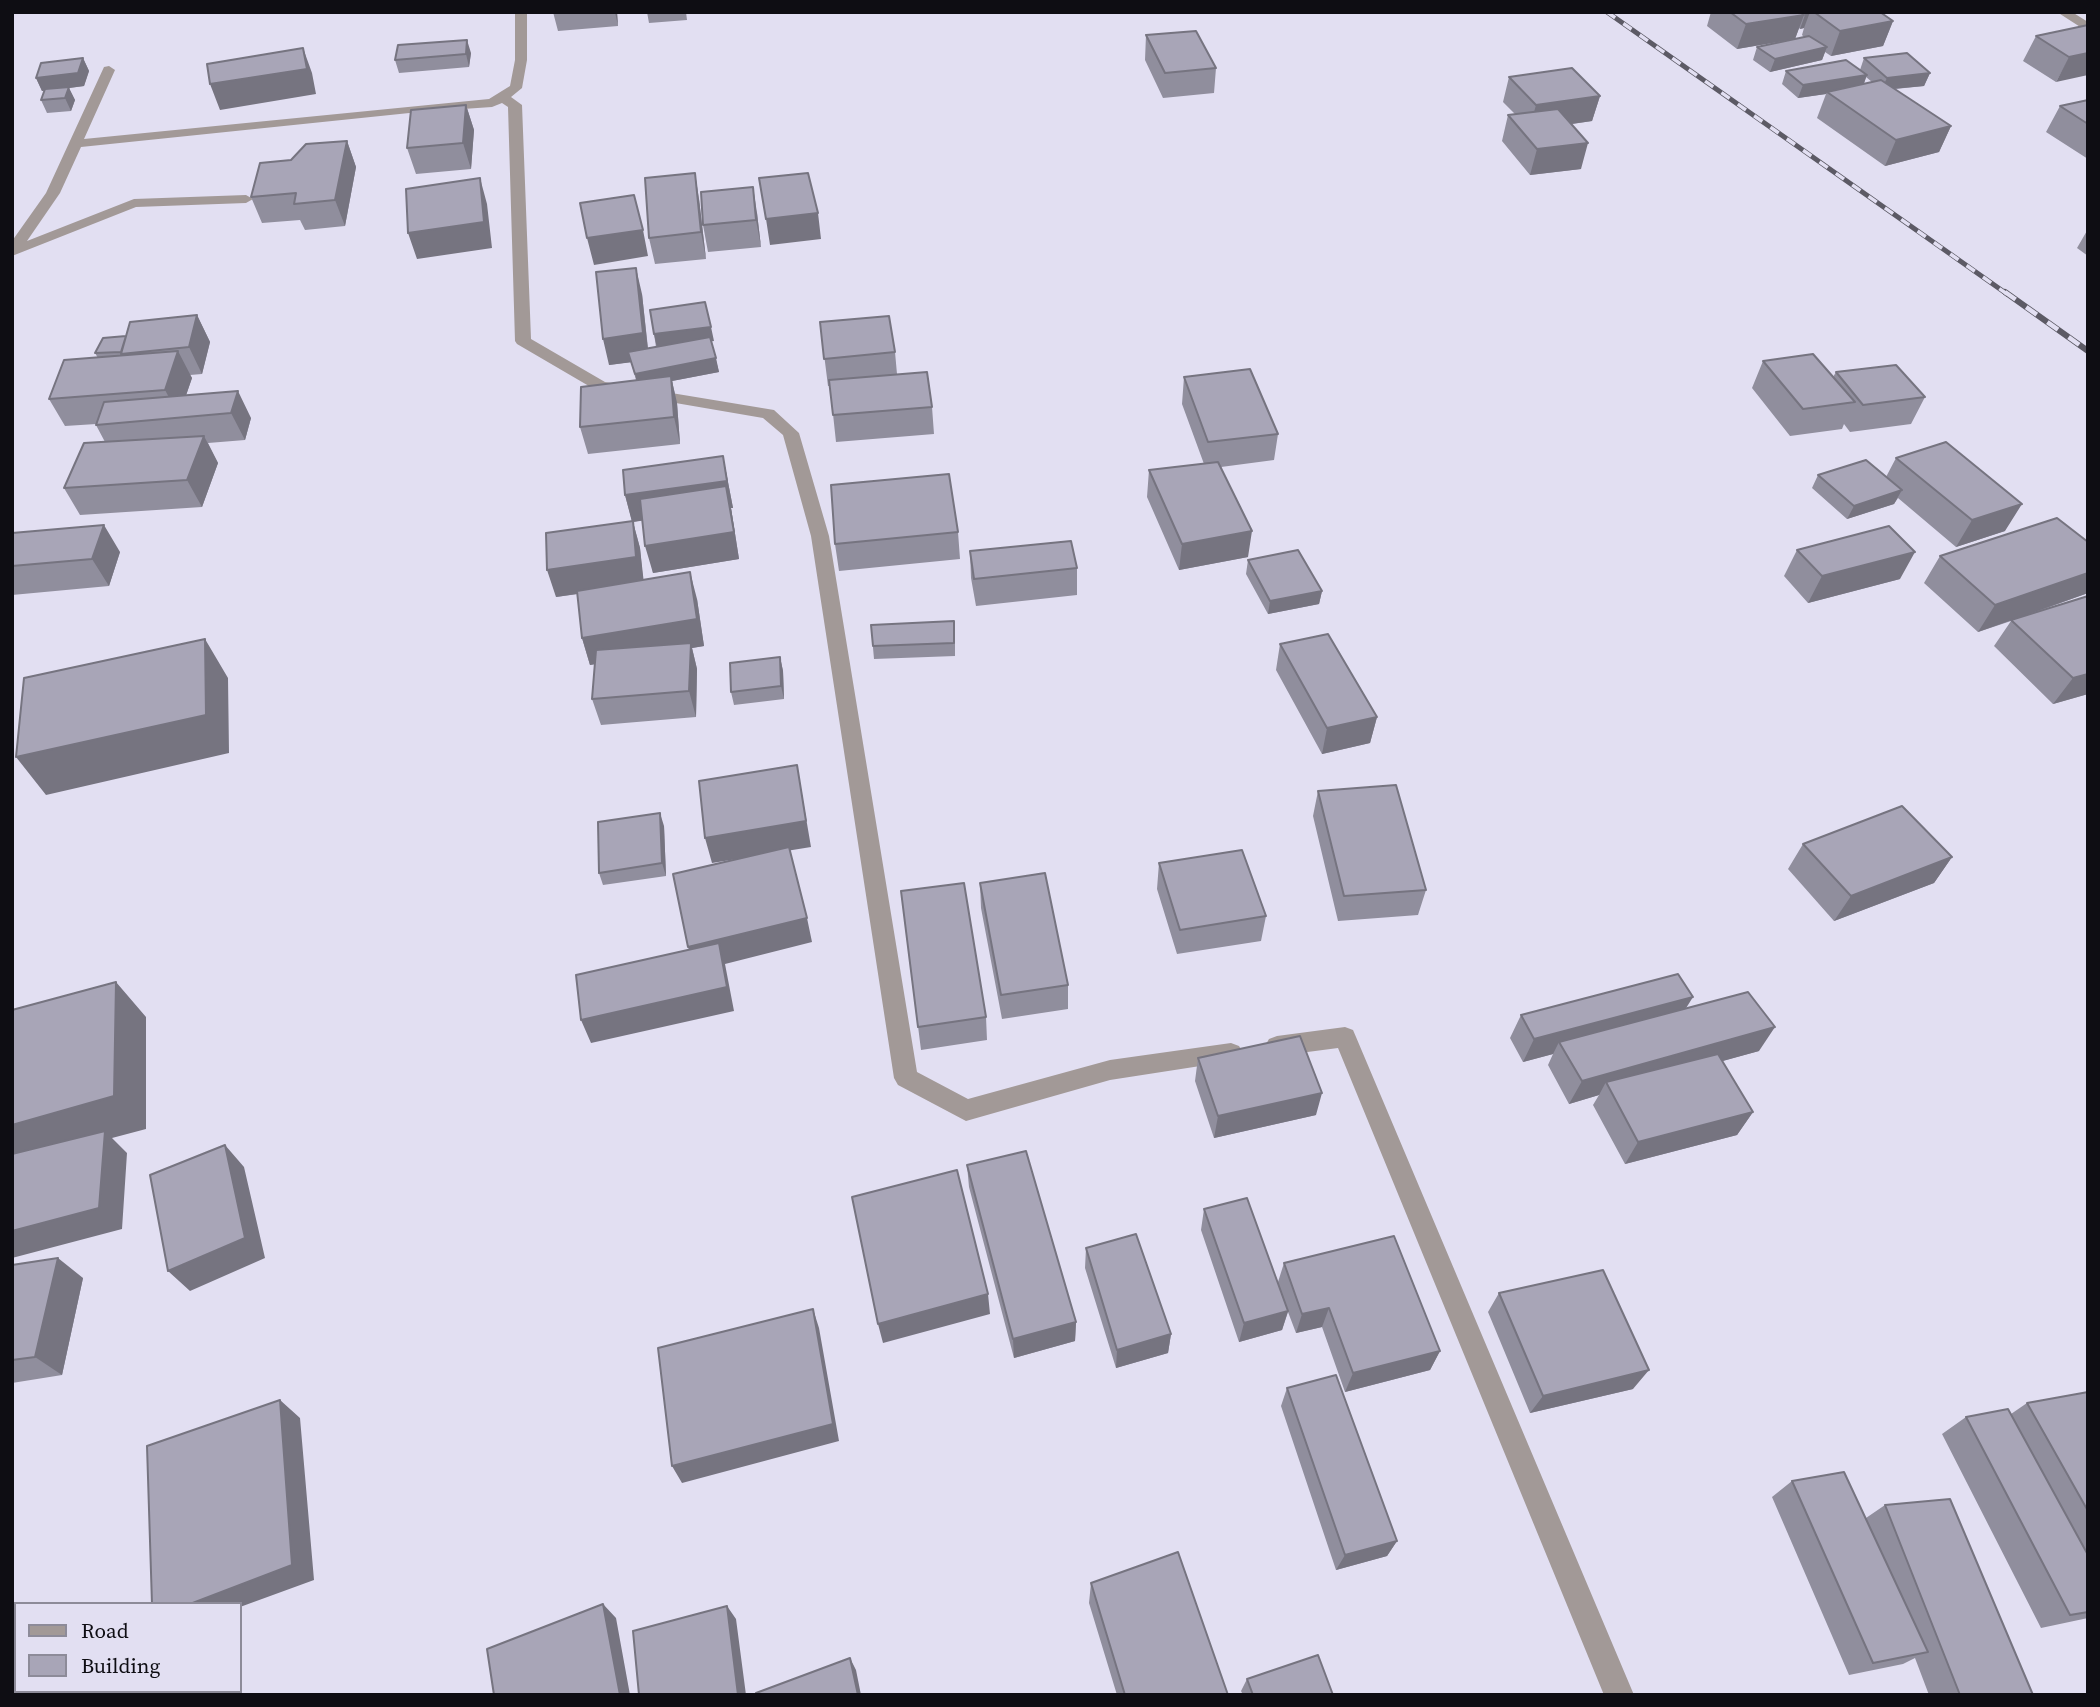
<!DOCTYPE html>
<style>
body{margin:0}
#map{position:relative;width:2100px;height:1707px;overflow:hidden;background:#e2dff2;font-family:"Source Serif 4",serif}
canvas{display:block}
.frame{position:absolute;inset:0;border:14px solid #0e0d13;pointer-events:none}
.legend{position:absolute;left:14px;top:1602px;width:228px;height:91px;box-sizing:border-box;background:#e2dff2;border:2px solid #8d8b99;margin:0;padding:9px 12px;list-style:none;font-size:21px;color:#0e0d13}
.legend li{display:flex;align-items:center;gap:14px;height:35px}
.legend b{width:35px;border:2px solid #8d8b99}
</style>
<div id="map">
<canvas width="2100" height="1707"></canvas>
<div class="frame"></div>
<ul class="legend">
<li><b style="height:9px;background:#a29997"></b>Road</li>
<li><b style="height:19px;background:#a8a5b7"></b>Building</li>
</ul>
</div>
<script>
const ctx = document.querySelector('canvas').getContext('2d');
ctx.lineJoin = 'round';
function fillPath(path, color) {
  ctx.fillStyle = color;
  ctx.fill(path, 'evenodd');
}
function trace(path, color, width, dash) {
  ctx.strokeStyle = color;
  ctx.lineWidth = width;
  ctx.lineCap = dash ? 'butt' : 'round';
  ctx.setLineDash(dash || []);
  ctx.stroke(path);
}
fillPath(new Path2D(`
 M515,12H527V60L522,88L511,97L522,105L531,339L605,382L774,410L799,433L829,536L917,1072L968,1099L1110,1060L1231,1043L1239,1046L1243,1053L1239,1060L1110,1080L966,1121L898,1085L894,1078L811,536L783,435L763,418L594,389L517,344L515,341L508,107L502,103L492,107L419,112L81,147L60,193L27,241L134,199L246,195L253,199L246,203L136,207L12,256V241L46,193L104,67L109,66L115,70L84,139L489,99L510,86L515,60Z
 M2057,12H2072L2088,22V32Z
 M1345,1027L1353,1030L1356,1037L1634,1695H1604L1338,1048L1277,1056L1269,1053L1265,1046L1269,1039L1277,1036Z`), '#a29997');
const railFar1 = new Path2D(`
 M1607,12L2007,294`);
const rail = new Path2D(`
 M2005,292L2088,351`);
trace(railFar1, '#5c5a65', 5);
trace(rail, '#5c5a65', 6);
trace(railFar1, '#e2dff2', 3.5, [10]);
trace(rail, '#e2dff2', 4.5, [13]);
fillPath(new Path2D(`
 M553,12H617L618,26L558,31Z
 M647,12H686L687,20L649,23Z
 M1711,12H1880L1893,21L1883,46L1831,56L1825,52L1822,60L1770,72L1753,60L1757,47L1784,41L1737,49L1707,26ZM1799,28L1800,29L1804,28L1802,35L1804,37L1795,39Z
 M2088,25L2056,82L2023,61L2036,36Z
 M1146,35L1216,68L1214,93L1163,98L1145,60Z
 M471,53L469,67L399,73L395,60Z
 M83,58L89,71L84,86L69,88L75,100L71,111L47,113L41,100L45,90L42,91L36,78Z
 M1864,58L1930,73L1924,86L1895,89L1951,126L1939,152L1885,166L1817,118L1826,94L1798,98L1782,84L1786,71L1860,70ZM1866,77L1872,82L1864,84Z
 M1509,77L1600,96L1592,121L1572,124L1581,169L1530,175L1502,141L1508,115L1515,114L1503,102Z
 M2088,100V159L2046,132L2060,106Z
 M466,105L474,130L471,169L416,174L407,148Z
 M347,141L356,167L345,226L305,230L300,220L262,223L251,197L291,160Z
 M699,199L706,259L655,264L649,238Z
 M757,213L761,247L708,252L703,225Z
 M2088,229V256L2077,248Z
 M642,294L648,348L656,347L654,334L714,341H711L719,372L672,381L677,403L680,444L588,454L580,427L636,380L631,362L609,365Z
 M197,315L210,342L202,374L190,375L192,378L186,395L251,418L245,440L208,443L218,463L202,507L80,515L64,488L105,442L96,425V424L65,426L49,399L98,358L95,353L126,336Z
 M820,322L895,352L897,374L932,407L934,434L836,442L830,386H828Z
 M1763,361L1833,377L1836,372L1925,397L1911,424L1850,432L1844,424L1842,429L1790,436L1752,388Z
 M1184,377L1278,434L1274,460L1221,467L1248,557L1179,570L1147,497L1149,470L1204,464L1182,404Z
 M723,456L733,508H731L739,559L653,573L643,520L633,522L640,548L643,580L697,599L704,646L692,648L697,669L696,717L601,725L592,699L595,664L590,665L582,638L578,594L556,597L632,521L625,495Z
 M1896,458L2005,531L1956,547L1898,498L1894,504L1847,519L1812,488L1818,475L1886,477Z
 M958,532L960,559L839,571L835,544Z
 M12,533L120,552L109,586L12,595Z
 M2088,542V593L2028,615L2088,694L2053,704L1994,646L2011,621L1978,632L1924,583L1940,556Z
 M1797,550L1900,579L1808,603L1784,576Z
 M970,551L1077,568V595L976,606L971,578Z
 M1248,560L1322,591L1319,604L1268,614L1246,574Z
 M871,625L955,635V656L874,659Z
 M1280,644L1377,717L1370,743L1322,754L1276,670Z
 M780,657L783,671L784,699L734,705L731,692Z
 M1318,791L1426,890L1418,915L1338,921L1313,816Z
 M664,826L666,876L603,885L599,873Z
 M1803,844L1952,857L1934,883L1834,921L1788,869Z
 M1159,863L1266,916L1261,941L1177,954L1157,889Z
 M980,883L1068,985V1009L1002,1019L981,908Z
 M901,891L986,1017L987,1040L921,1050Z
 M1686,1008L1759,1051L1722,1061L1753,1112L1737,1135L1625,1164L1593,1105L1599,1095L1569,1104L1548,1065L1553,1054L1523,1062L1510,1038L1521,1015Z
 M1198,1058L1316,1115L1214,1138L1195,1081Z
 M967,1165L1076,1322L1075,1341L1014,1358L969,1187Z
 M1204,1209L1278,1282L1284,1263L1440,1351L1430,1370L1345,1392L1322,1327L1296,1333L1288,1312L1282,1330L1239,1342L1201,1230Z
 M1086,1248L1171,1334L1168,1353L1116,1368L1085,1268Z
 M12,1265L83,1278L62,1375L12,1383Z
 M1499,1293L1633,1389L1530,1413L1488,1312Z
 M1287,1388L1397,1541L1387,1556L1336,1570L1281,1406Z
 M2088,1392V1618L2041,1628L1942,1434L1966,1417L2011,1414L2027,1403Z
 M1792,1481L1866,1518L1885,1505L2033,1695H1929L1915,1658L1903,1664L1849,1675L1772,1497Z
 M1091,1583L1228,1695H1117L1089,1603Z
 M1247,1679L1333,1695H1243L1241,1691Z`), '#908e9d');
fillPath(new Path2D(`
 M615,12H617L618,26Z
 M1806,12H1810L1804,28L1800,29Z
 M1804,15L1795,39L1737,49L1746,24Z
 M1893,21L1883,46L1831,56L1840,31Z
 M467,40L471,53L469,67L466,54Z
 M1827,47L1822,60L1770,72L1775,59Z
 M303,48L312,73L316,94L220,110L210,84Z
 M2088,53V75L2056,82L2069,57Z
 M83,58L89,71L84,86L69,88L75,100L71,111L65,98L69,88L42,91L36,78Z
 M1930,73L1924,86L1881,90L1887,78Z
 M1867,75L1862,88L1827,92L1826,94L1798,98L1803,85Z
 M1600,96L1592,121L1529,130L1536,105Z
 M466,105L474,130L471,169L463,143Z
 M1951,126L1939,152L1885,166L1896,140Z
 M347,141L356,167L345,226L335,200Z
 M1588,143L1581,169L1530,175L1537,149Z
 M695,173L699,199L706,259L701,232Z
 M480,178L487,204L492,248L417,259L408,233Z
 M753,187L757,213L761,247L756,220Z
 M818,213L821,239L770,245L766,219Z
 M643,230L648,256L594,265L587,238Z
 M636,268L642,294L649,360L609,365L603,339Z
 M197,315L210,342L202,374L189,347Z
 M711,327L714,341L657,348L654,334Z
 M178,351L192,378L179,416L165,390Z
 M716,358L719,372L672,381L677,403L680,444L674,417L638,387L635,374Z
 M238,391L251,418L245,440L231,413Z
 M204,436L218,463L202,507L187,480Z
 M723,456L733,508H731L739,559L653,573L645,546L730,508L633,522L640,548L644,584L556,597L547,570L632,522L625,495Z
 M1902,490L1894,504L1847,519L1854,506Z
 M2022,504L2005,531L1956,547L1972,520Z
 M104,525L120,552L109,586L92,559Z
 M1252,531L1248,557L1179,570L1182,544Z
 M1915,552L1900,579L1808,603L1822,576Z
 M690,572L697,599L704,646L692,648L697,669L696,717L689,691L691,648L590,665L582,638Z
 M2088,573V593L1978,632L1995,605Z
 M1322,591L1319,604L1268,614L1270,601Z
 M205,639L228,678L229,753L46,795L16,757Z
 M780,657L783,671L784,699L781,686Z
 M2088,674V694L2053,704L2073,678Z
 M1377,717L1370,743L1322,754L1327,728Z
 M797,765L811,847L712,863L705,838Z
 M660,813L664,826L666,876L662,863Z
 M1952,857L1934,883L1834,921L1851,896Z
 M807,918L812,942L725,964L734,1011L591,1043L581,1020L696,972L688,947Z
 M116,982L146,1017V1129L112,1138L127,1153L122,1229L12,1258V1125Z
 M1693,997L1678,1021L1559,1042L1553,1054L1523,1062L1534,1039Z
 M1775,1027L1759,1051L1611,1092L1606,1082L1599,1095L1569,1104L1582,1081Z
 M1322,1093L1316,1115L1214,1138L1218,1116Z
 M1753,1112L1737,1135L1625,1164L1638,1142Z
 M225,1145L244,1167L265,1258L190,1291L168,1271Z
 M58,1258L83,1278L62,1375L35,1357Z
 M988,1294L990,1314L883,1343L878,1324Z
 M1329,1308L1322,1327L1296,1333L1302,1314Z
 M813,1309L819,1328L839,1441L682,1483L672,1466Z
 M1288,1311L1282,1330L1239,1342L1244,1323Z
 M1076,1322L1075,1341L1014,1358L1013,1339Z
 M1171,1334L1168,1353L1116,1368L1117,1350Z
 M1440,1351L1430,1370L1345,1392L1353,1373Z
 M1649,1370L1633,1389L1530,1413L1543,1396Z
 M280,1400L300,1418L314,1580L240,1607V1604H190Z
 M1397,1541L1387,1556L1336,1570L1345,1555Z
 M12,1604L15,1605L13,1695H12Z
 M603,1604L616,1618L630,1695H620Z
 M727,1606L736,1619L746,1695H738Z
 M850,1658L856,1670L861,1695H858Z`), '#767480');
const building = new Path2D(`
 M1730,12H1800L1804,15L1746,24Z
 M1814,12H1880L1893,21L1840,31Z
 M2088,25V53L2069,57L2036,36Z
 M1196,31L1216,68L1165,73L1146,35Z
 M1809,36L1827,47L1775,59L1757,47Z
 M467,40L466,54L395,60L398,45Z
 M303,48L307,69L210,84L207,64Z
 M1907,53L1930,73L1887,78L1864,58Z
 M83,58L78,73L36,78L41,63Z
 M1846,60L1867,75L1803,85L1786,71Z
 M1572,68L1600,96L1536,105L1509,77Z
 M1881,80L1951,126L1896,140L1827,92Z
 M69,87L65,98L41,100L45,89Z
 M2088,100V124L2060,106Z
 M466,105L463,143L407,148L411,110Z
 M1558,109L1588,143L1537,149L1508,115Z
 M347,141L335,200L294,204L296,193L251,197L260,163L291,160L306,144Z
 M695,173L701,232L649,238L645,178Z
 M808,173L818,213L766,219L759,178Z
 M480,178L484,222L408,233L406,189Z
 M753,187L756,220L703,225L701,192Z
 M634,195L643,230L587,238L580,203Z
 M636,268L643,333L603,339L596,272Z
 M705,302L711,327L654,334L650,310Z
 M197,315L189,347L121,354L130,322Z
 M889,316L895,352L824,359L820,322Z
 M126,336L121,352L95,353L103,338Z
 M710,337L716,358L635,374L628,352Z
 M178,351L165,390L49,399L64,360Z
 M1813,354L1855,402L1803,409L1763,361Z
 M1896,365L1925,397L1863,405L1836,372Z
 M1250,369L1278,434L1208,442L1184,377Z
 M927,372L932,407L833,415L829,380Z
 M671,376L674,417L580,427L581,387Z
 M238,391L231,413L96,425L104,402Z
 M204,436L187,480L64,488L84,443Z
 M1946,442L2022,504L1972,520L1896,458Z
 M723,456L727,481L625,495L623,470Z
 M1866,460L1902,490L1854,506L1818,475Z
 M1218,462L1252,531L1182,544L1149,470Z
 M949,474L958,532L835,544L831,485Z
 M726,486L734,532L645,546L640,499Z
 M2057,518L2088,542V573L1995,605L1940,556Z
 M633,521L636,557L547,570L546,533Z
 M104,525L92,559L12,566V533Z
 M1889,526L1915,552L1822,576L1797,550Z
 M1071,541L1077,568L974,579L970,551Z
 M1298,550L1322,591L1270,601L1248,560Z
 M690,572L697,619L582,638L577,591Z
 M2088,596V674L2073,678L2011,620Z
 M954,621V643L873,646L871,625Z
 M1328,634L1377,717L1327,728L1280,644Z
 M205,639L206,715L16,757L24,678Z
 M691,643L689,691L592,699L596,650Z
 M780,657L781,686L731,692L730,663Z
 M797,765L806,821L705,838L699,781Z
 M1396,785L1426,890L1344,896L1318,791Z
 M1902,806L1952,857L1851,896L1803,844Z
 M660,813L662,863L599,873L598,822Z
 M789,847L807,918L688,947L673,874Z
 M1242,850L1266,916L1180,930L1159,863Z
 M1045,873L1068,985L1001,995L980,883Z
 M964,883L986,1017L918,1027L901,891Z
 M719,943L727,987L581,1020L576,975Z
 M1678,974L1693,997L1534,1039L1521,1015Z
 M116,982L114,1096L12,1125V1010Z
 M1748,992L1775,1027L1582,1081L1559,1042Z
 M1300,1036L1322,1093L1218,1116L1198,1058Z
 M1718,1054L1753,1112L1638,1142L1606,1082Z
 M105,1131L99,1208L12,1231V1154Z
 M225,1145L245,1238L168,1271L150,1175Z
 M1026,1151L1076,1322L1013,1339L967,1165Z
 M957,1170L988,1294L878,1324L852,1197Z
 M1247,1198L1288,1311L1244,1323L1204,1209Z
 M1136,1234L1171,1334L1117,1350L1086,1248Z
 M1394,1236L1440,1351L1353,1373L1329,1308L1302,1314L1284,1263Z
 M58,1258L35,1357L12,1360V1265Z
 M1603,1270L1649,1370L1543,1396L1499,1293Z
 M813,1309L833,1424L672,1466L658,1348Z
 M1336,1375L1397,1541L1345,1555L1287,1388Z
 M2088,1392V1511L2027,1403Z
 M280,1400L292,1565L190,1604H152L147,1446Z
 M2008,1409L2088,1555V1612L2070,1615L1966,1417Z
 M1844,1472L1928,1652L1873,1663L1792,1481Z
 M1950,1499L2033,1695H1960L1885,1505Z
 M1178,1552L1228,1695H1125L1091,1583Z
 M603,1604L620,1695H494L487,1649Z
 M727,1606L738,1695H639L633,1631Z
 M1318,1655L1333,1695H1253L1247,1679Z
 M850,1658L858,1695H756V1693Z`);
fillPath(building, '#a8a5b7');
trace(building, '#767480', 2);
</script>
